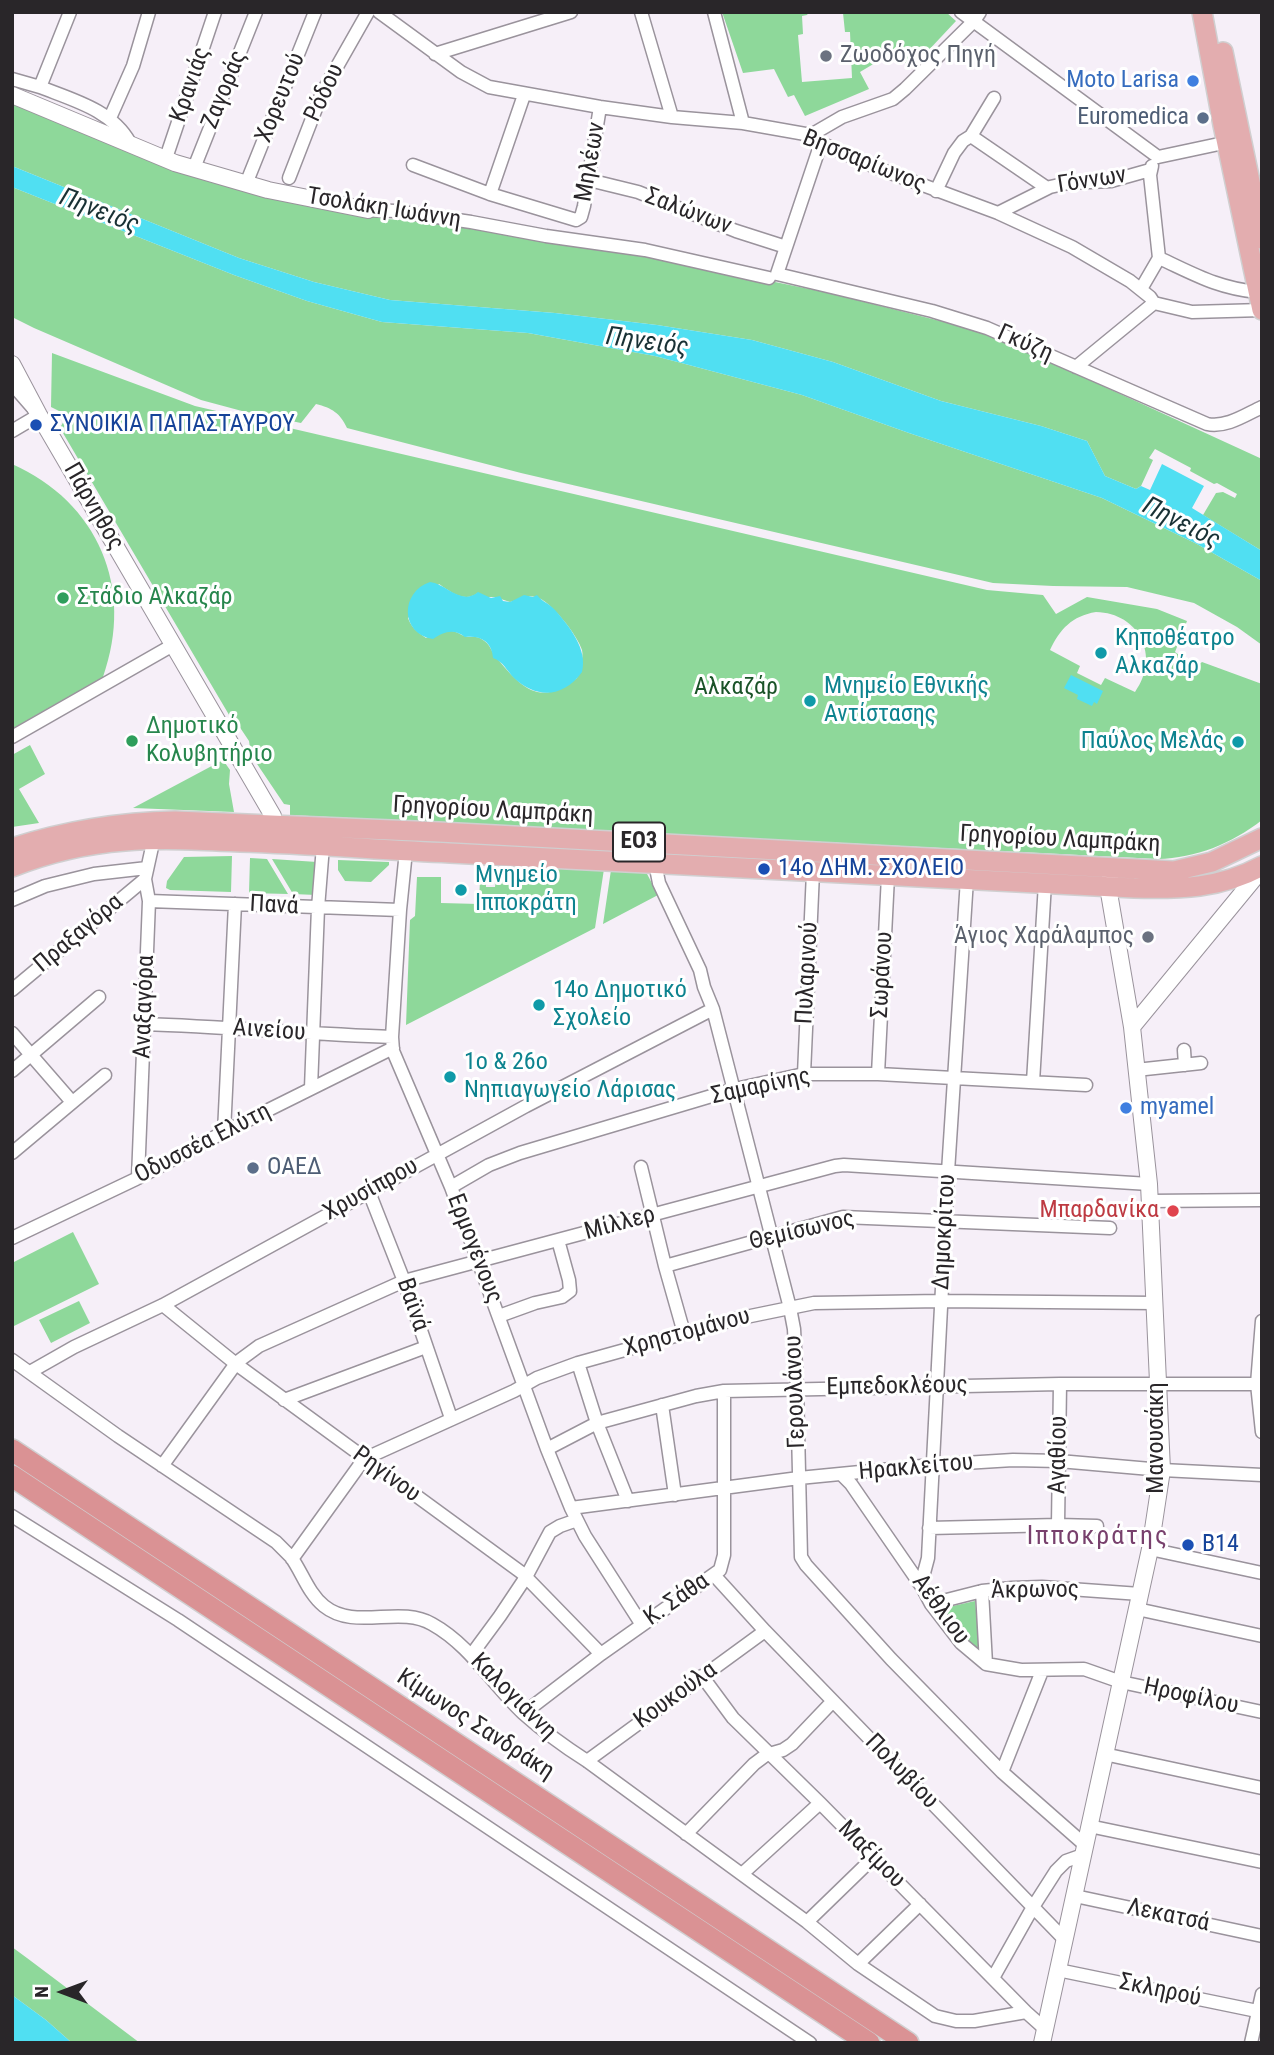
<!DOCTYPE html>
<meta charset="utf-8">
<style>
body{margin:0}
#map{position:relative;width:1274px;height:2055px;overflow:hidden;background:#f6eff8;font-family:"Roboto Condensed",sans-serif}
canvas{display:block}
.frame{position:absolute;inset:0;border:14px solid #292629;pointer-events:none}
.north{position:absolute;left:28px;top:1957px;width:70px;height:70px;-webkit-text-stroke:5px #fff;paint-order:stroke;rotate:270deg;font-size:19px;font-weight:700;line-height:28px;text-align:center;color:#292629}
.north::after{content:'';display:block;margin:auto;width:24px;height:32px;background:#292629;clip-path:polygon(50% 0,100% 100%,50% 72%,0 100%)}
</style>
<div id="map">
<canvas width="1274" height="2055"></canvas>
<div class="frame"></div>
<div class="north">N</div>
</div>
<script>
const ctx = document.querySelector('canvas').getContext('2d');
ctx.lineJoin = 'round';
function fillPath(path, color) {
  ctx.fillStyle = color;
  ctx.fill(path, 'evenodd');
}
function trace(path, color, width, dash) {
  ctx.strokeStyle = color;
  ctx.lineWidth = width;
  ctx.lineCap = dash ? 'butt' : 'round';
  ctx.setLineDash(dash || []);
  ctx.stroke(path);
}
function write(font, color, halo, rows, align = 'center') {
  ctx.font = font + ' "Roboto Condensed",sans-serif';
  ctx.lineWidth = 6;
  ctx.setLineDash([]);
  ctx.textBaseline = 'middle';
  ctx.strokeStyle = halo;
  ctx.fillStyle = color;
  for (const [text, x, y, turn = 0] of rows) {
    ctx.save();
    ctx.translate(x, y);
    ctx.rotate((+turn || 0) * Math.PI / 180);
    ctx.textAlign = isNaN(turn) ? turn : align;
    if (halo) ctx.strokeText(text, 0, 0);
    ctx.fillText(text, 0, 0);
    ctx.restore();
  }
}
fillPath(new Path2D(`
 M722,12H809L807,15L802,16L803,34L798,35L802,82L852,78L850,32H845L843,13L838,12H946L956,21L911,69L895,51L860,72L869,89L805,116L794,95L788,97L774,69L743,73Z
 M12,100L156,159L385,219L436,222L667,260L829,293L972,329L1018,347L1262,459V551L1203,515L1216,493L1223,492L1235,498L1237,494L1217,483L1214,484L1190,471L1191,468L1155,449L1149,458L1153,460L1141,486L1136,489L1105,476L1087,441L1041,426L941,401L833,362L752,340L657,325L555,313L390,300L314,282L239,258L12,166Z
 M12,187L234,275L307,301L382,322L528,333L655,356L802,395L909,433L1102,498L1197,544L1262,581V645L1237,627L1194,603L1127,587L1053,586L993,583L521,473L347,428C340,413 332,408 316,404L301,423L242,411L201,400L34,328L12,317Z
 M52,353L195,406L987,590L1043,595L1056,614L1087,597L1157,609L1187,621L1175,652L1196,667L1202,662L1262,684V820C1231,844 1196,858 1158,859L290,815V805L284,804L251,755L249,741L239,726L235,725L60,428L67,415L51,407ZM439,584C451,592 464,603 478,593L487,597H495L510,602C519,600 525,594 536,597C550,600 578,636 582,650C584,658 579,670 577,678C540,707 522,689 496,657C491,651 490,644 483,640C478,636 474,637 468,637C462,636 458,632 452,631C444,630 434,635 426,638C417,632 411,627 408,618ZM1096,612C1139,613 1161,656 1135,692L1105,678L1101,685L1077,673L1080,666L1050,650C1060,629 1072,616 1096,612Z
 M12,464C98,502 135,588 103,677L12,729Z
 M30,745L45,774L19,789L39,823L12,827V755Z
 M223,760L230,770L229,784L234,812L133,808Z
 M232,856L231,892L170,890L166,888L167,881L184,857Z
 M250,858L267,859L288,894L249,893Z
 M272,859L317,862L316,895L293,894Z
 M338,860L389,862V865L371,882L345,881L338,870Z
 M508,865L604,869L595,928L406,1025L410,920L415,916L417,877H441V903L479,904L480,879H486V887H495L496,879H508Z
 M611,870H645L658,895L603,924Z
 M73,1232L99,1284L12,1327V1263Z
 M79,1301L90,1323L51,1343L39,1320Z
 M975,1601L980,1649L978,1650C965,1639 951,1625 944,1608Z
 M12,1947L27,1958L140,2043H72L46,2020L12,1995Z`), '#8ed89a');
fillPath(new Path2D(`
 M12,166L239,258L314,282L390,300L555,313L657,325L752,340L833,362L941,401L1041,426L1087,441L1105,476L1136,489L1141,486L1150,490L1162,464L1204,486L1192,508L1262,551V581L1197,544L1102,498L909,433L802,395L655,356L528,333L382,322L307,301L234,275L12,187Z
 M430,582C447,584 461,606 478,592L491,598L500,596L503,601L510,602L524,595L533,597L537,595C542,602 549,603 555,610C569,626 588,649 582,672C563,698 537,699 514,678C507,671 503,661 493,658C492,642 481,635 465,637C453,628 444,632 433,639C400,634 400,592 430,582Z
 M1071,675L1103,691L1097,704L1094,702L1092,706L1077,699L1078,695L1064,688Z
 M12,1995L46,2020L72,2043H12Z`), '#50dff2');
const minor = new Path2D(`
 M379,12L461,72L489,87L600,107L672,117L743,123L811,135L821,143L877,168L998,213L1072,247L1130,281L1150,297L1154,303L1192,312L1262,310
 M641,12L672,117
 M714,12L743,123
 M961,12L1158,157
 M435,54L571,12
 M12,79L40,87L70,12
 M40,87C73,100 112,110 130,143
 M110,118L133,66L149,12
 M811,135L842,117L893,99L905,89L974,21L980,12
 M971,136L1047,188
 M821,143L777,274L932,311L987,328L1207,424C1226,428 1245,415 1262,407
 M1158,157L1233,141
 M166,158L215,12
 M413,165L490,194L576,220L581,217L584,206L600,107
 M194,168L256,12
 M289,178L322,93L368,12
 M589,180L638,192L736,231L786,247
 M246,184L315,12
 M936,191L954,153L963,141L971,136L994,98
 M490,194L524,95
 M368,210L395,211L471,222L546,236L645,250L769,278
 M998,213L1050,187L1068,183L1111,181L1150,170
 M1159,258C1194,274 1217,288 1257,292
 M1141,289L1159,258L1150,175L1152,166
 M1076,367L1154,303
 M12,384L39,415L12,431
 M12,737L173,645
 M657,843L656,868L659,883L700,970L704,987L713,1009L790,1308L794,1329L797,1388L801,1557L806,1565L891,1659L1002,1772L1085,1845
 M406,851L400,910L392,1037L393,1051L451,1187L547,1449L571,1508L585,1536L642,1625
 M12,900L45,886L94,874L147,868
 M149,901L400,910
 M12,990L145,879
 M145,1024C227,1027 310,1034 392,1037
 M12,1033L72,1102
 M1184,1050L1185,1065
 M1136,1070L1201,1063
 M12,1071L99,997
 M804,1074L813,872
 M878,1074L888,876
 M1033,1082L1045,883
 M311,1088L318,908L323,846
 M224,1132L235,904
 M12,1153L105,1075
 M641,1167L665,1266L684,1333
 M138,1178L149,901L145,879L154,838
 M451,1187L489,1165L520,1153L735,1089L804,1074H878L1086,1085
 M369,1192L404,1281L451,1418
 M1149,1201L1262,1200
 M12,1238L138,1178L224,1132L393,1048
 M665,1266L843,1217L1110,1228
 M163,1305L236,1364L522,1573L601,1654
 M499,1316L535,1303L562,1297L570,1291L569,1280L558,1240
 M1262,1321L1257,1384L1262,1432
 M12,1360L118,1436L276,1542C281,1547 286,1552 291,1557C302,1572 308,1593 324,1606C355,1631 399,1605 432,1624C470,1645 492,1684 523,1713C543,1731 565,1747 587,1761L807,1922L858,1964L935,2016L956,2021H974L1026,2012
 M578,1363L597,1423L628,1501
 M30,1372L74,1347L163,1305L526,1106L713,1009
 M284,1400L426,1347
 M662,1405L675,1495
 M547,1449L597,1423L696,1396L724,1391L1060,1384H1257
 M162,1466L232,1369L240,1360L259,1346L404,1281L835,1166L844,1165L1149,1184
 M842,1475L851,1484L922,1587L931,1604L961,1643L986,1664L1021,1670L1084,1669L1121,1682L1262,1712
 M571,1508L799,1478L932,1465L1013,1460L1059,1461L1162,1470L1262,1475
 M12,1516L178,1620L810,2043
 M1058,1525L1060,1384
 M929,1528L1058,1525L1097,1526
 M1150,1549L1262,1573
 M292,1559L364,1459L514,1391L537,1378L578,1363L736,1319L814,1303L941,1301L1155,1303
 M714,1575L765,1631L1065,1940
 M918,1582L924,1573L928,1558L948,1172L967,879
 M982,1591L986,1664
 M931,1604L982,1591L1012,1588L1042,1587L1140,1594
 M1137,1609L1262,1636
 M472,1654L500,1616L526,1577L550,1532L560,1526L577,1520
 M702,1676L733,1718L820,1803L1026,2012L1045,2029
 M524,1713L601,1654L720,1570L724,1555V1391
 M1104,1754L1262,1788
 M587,1761L765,1631
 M1002,1772L1042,1671
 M1089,1826L1262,1862
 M686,1834L754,1764L766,1755L783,1750L792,1744L833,1701
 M742,1874L820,1803
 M1075,1896L1262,1936
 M807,1922L874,1857
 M858,1964L920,1904
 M1058,1970L1262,2012
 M993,1978L1033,1907L1056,1871L1066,1861L1083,1855
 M1251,2043L1262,1994`);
const tertiary = new Path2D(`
 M12,95L175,163L268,190L368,210
 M12,364L39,415L273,816L275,834
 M1132,1027L1262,869
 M1042,2043L1150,1549L1162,1470L1149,1184L1132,1027L1108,887L1110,878`);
const primary = new Path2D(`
 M1202,12L1223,125L1262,310
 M1223,52L1262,239
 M12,848C65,831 119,822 175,821L439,832L1174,871L1212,862L1262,838
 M12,867C93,835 156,838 240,842C310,844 380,850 450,853C678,865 906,877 1134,888C1181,889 1219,889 1262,866`);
const trunk = new Path2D(`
 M12,1450L908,2043
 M12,1476L869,2043`);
trace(minor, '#9a939c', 15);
trace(tertiary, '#9a939c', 18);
trace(primary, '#d0cfd0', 22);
trace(trunk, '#d0cfd0', 24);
trace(minor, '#fff', 12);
trace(tertiary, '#fff', 16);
trace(primary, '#e3adaf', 19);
trace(trunk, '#da9294', 21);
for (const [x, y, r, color] of [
 [826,56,7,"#6b7280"],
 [1193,81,7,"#3f7fe0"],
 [1203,118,7,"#5c6f8a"],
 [36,425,7,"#1a4fb4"],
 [63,598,7,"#2e9e5b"],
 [1101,653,7,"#0f9aa8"],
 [810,701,7,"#0f9aa8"],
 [132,741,7,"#2e9e5b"],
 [1238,742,7,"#0f9aa8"],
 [764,869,7,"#1a4fb4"],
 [461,890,7,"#0f9aa8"],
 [1148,937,7,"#6b7280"],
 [539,1005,7,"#0f9aa8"],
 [450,1077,7,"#0f9aa8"],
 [1126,1108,7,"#3f7fe0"],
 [253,1168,7,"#5c6f8a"],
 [1173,1211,7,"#e0444e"],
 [1188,1545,7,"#1a4fb4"]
]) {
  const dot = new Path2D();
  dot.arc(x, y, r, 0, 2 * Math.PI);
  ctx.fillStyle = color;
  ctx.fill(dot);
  trace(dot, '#fff', 2.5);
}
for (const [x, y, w] of [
 [639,842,52]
]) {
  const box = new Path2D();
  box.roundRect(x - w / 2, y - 19.5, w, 39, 5);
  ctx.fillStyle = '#fff';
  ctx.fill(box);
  trace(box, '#292629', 2);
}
write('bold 23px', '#292629', null, [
 ["ΕΟ3",639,842]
]);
write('24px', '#5b616d', '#fff', [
 ["Ζωοδόχος Πηγή",840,56],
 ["Άγιος Χαράλαμπος",1134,937,"right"]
], 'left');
write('24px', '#366cbe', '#fff', [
 ["Moto Larisa",1179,81],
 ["myamel",1140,1108,"left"]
], 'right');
write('24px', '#292629', '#fff', [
 ["Κρανιάς",191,85,-71],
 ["Ζαγοράς",225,90,-68],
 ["Ρόδου",325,93,-65],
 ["Χορευτού",281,98,-68],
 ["Μηλέων",591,162,-80],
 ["Βησσαρίωνος",864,162,22],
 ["Γόννων",1092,181,-9],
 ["Τσολάκη Ιωάννη",384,209,9],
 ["Σαλώνων",688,212,21],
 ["Γκύζη",1025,344,24],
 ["Πάρνηθος",93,507,60],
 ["Γρηγορίου Λαμπράκη",493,811,3],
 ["Γρηγορίου Λαμπράκη",1060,840,3],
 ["Πανά",274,906,3],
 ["Πραξαγόρα",79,934,-40],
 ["Πυλαρινού",808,973,-87],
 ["Σωράνου",883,975,-87],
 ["Αναξαγόρα",145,1007,-88],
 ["Αινείου",269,1031,4],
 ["Σαμαρίνης",761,1087,-12],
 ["Οδυσσέα Ελύτη",203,1144,-27],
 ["Χρυσίπpου",371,1190,-29],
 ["Μίλλερ",620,1224,-15],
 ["Θεμίσωνος",802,1231,-13],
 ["Δημοκρίτου",945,1232,-87],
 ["Ερμογένους",474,1249,69],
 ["Βαϊνά",412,1305,71],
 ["Χρηστομάνου",687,1333,-15],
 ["Εμπεδοκλέους",897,1387,-1],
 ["Γερουλάνου",796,1392,-92],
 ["Μανουσάκη",1157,1438,-90],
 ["Αγαθίου",1059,1455,-89],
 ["Ηρακλείτου",916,1468,-5],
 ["Ρηγίνου",386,1475,36],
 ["Άκρωνος",1035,1591,-1],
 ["Κ. Σάθα",677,1600,-35],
 ["Αέθλιου",940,1610,54],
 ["Κουκούλα",676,1696,-36],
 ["Καλογιάννη",513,1697,45],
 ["Ηροφίλου",1191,1697,12],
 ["Κίμωνος Σανδράκη",475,1725,33],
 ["Πολυβίου",901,1772,46],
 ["Μαξίμου",871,1855,45],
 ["Λεκατσά",1168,1916,12],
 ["Σκληρού",1160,1991,12]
]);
write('24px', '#4e5e75', '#fff', [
 ["Euromedica",1189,118],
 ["ΟΑΕΔ",267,1168,"left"]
], 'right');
write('24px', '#164399', '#fff', [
 ["ΣΥΝΟΙΚΙΑ ΠΑΠΑΣΤΑΥΡΟΥ",50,425],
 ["14ο ΔΗΜ. ΣΧΟΛΕΙΟ",778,869],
 ["Β14",1202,1545]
], 'left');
write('24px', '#27864d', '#fff', [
 ["Στάδιο Αλκαζάρ",77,598],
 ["Δημοτικό",146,727],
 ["Κολυβητήριο",146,755]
], 'left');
write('24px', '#0d838f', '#fff', [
 ["Κηποθέατρο",1115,639],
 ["Αλκαζάρ",1115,667],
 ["Μνημείο Εθνικής",824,687],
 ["Αντίστασης",824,715],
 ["Παύλος Μελάς",1224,742,"right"],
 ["Μνημείο",475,876],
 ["Ιπποκράτη",475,904],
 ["14ο Δημοτικό",553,991],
 ["Σχολείο",553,1019],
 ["1ο & 26ο",464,1063],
 ["Νηπιαγωγείο Λάρισας",464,1091]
], 'left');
write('24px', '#1a5328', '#fff', [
 ["Αλκαζάρ",736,688]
]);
write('24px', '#be3a42', '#fff', [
 ["Μπαρδανίκα",1159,1211]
], 'right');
write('italic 26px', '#193135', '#fff', [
 ["Πηνειός",99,212,21],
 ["Πηνειός",647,343,8],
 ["Πηνειός",1181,524,27]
]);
ctx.letterSpacing = '2px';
write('26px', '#78406d', '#fff', [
 ["Ιπποκράτης",1098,1537]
]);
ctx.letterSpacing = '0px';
</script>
